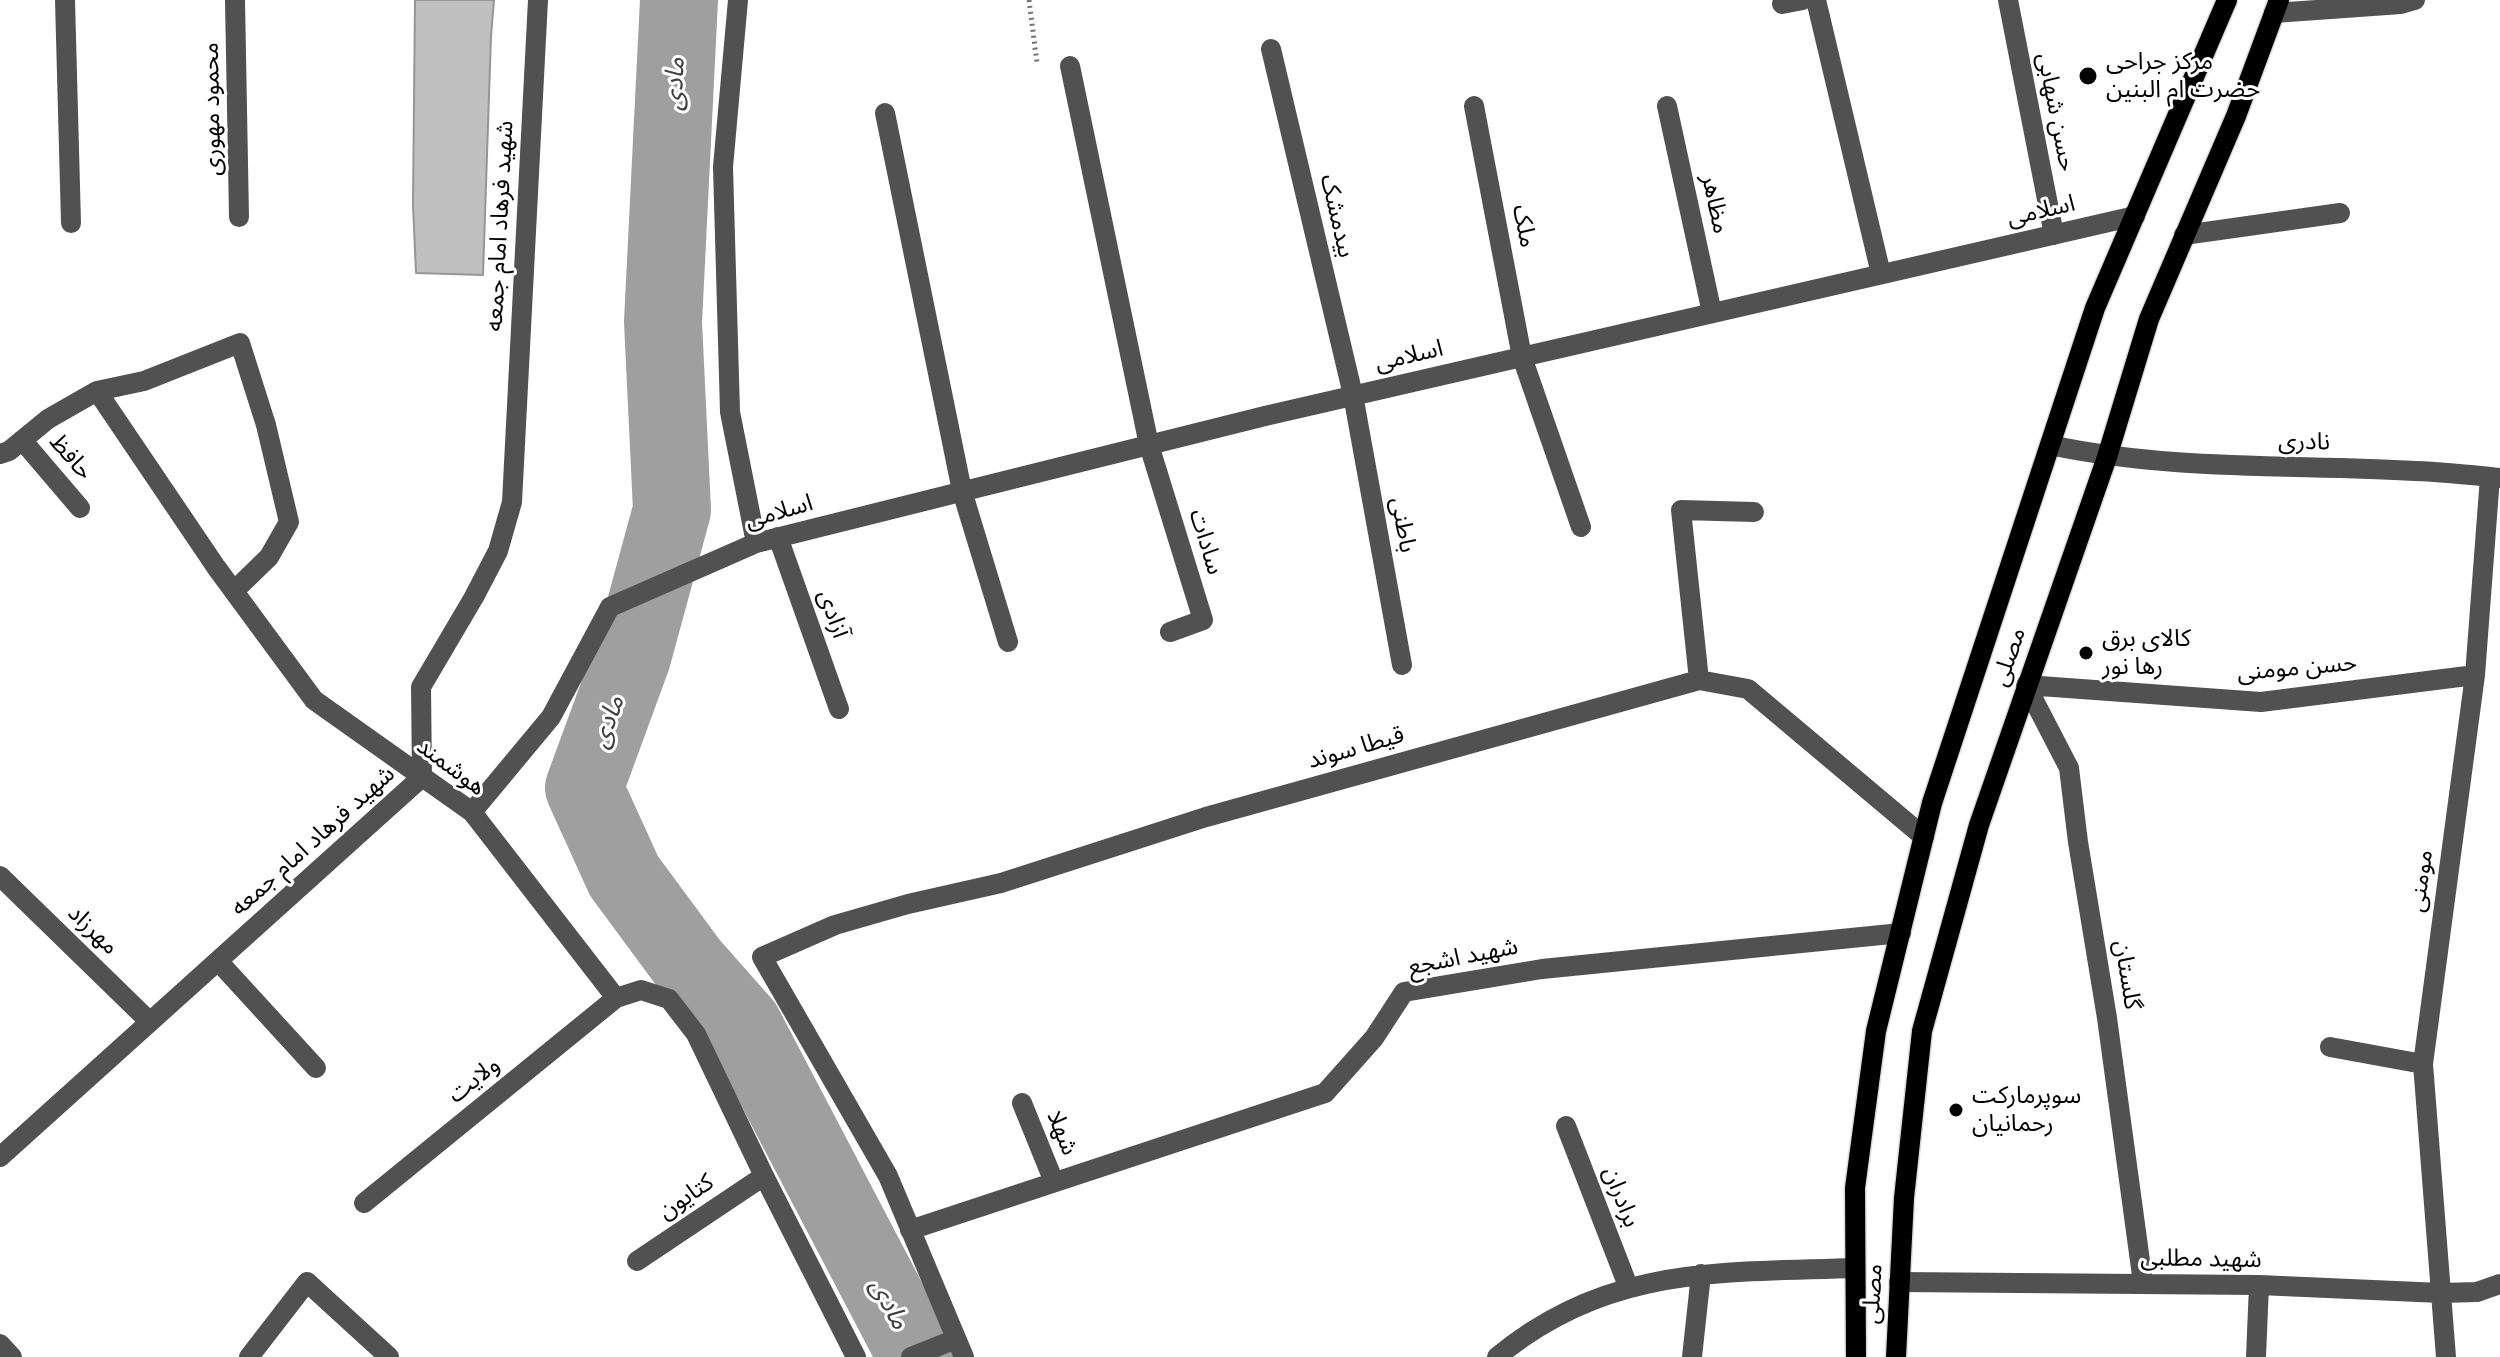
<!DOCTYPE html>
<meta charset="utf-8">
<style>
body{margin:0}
canvas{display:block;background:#fff}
</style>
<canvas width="2500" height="1357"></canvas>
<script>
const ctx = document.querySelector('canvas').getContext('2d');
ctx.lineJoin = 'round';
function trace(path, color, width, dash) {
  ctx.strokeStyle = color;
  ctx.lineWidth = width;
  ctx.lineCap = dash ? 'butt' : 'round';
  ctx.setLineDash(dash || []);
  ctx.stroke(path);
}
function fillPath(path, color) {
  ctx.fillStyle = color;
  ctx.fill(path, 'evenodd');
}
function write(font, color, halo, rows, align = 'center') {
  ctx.font = font + ' Figtree,"Noto Sans Arabic",sans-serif';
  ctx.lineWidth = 6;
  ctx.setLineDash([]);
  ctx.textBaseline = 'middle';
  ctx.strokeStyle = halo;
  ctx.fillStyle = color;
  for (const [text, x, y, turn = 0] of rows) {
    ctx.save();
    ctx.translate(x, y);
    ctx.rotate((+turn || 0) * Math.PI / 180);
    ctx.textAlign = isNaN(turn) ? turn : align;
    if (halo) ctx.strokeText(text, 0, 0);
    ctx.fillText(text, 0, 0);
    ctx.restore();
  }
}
trace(new Path2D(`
 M679,0L663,322L672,510L632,657L584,788L624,876L689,964L743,1025L917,1357`), '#9f9f9f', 78);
const building = new Path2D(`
 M415,0H494L491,36L483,275L416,273L413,205Z`);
fillPath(building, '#c0c0c0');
trace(building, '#959595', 2);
const major = new Path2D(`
 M1856,1357L1855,1188L1876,1031L1932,803L2095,308L2227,0
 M1896,1357L1904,1198L1922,1031L1979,825L2107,457L2149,319L2236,116L2279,0`);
trace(major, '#dbdbdb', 23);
trace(new Path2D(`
 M1029,0L1037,63`), '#737373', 5, [2, 4]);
trace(new Path2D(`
 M65,0L71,223
 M235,0L239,217
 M738,0L723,167L730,412L756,543
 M1816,0L1881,274
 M2008,0L2054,235
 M1782,4L1803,0
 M2274,13L2401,4L2415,0
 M1271,49L1353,395L1402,665
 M1070,66L1149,445L1203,620L1170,632
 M1474,106L1522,357L1581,527
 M1667,106L1712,313
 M885,113L962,491L1008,642
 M2184,235L2340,213
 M97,391L144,381L240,343L266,425L289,522L269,557L234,591
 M22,440L80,508
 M2050,445C2172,471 2292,464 2415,471C2443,472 2472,475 2500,478
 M0,454L9,451L48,419L97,391L216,567L314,700L472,812L616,998L641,990L669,999L696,1034L764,1176L856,1357
 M778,537L839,709
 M1699,680L1681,510L1754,512
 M2026,685L2069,768L2078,842L2107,1018L2143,1283
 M2026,685L2261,702L2475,675
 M472,812L551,717L610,607L756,543L1265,416L2135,216
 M0,876L150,1022
 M218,961L316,1068
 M2330,1047L2423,1064
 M1022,1103L1054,1182
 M1566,1126L1628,1286
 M0,1157L422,777L421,687L474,597L498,551L512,502L538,0
 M364,1203L616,998
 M910,1230L1325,1093L1374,1038L1404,992L1542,969L1901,933
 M637,1261L764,1176
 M1899,1282L2259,1285L2441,1293L2477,1292L2500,1284
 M0,1344L12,1357
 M249,1357L307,1282L389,1357
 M911,1357L956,1339
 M964,1357L888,1176L762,957L835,925L908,904L1001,883L1206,817L1699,680L1748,689L1924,837
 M1497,1357C1607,1265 1721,1273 1855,1268
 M1692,1357L1701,1274
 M2256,1357L2259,1285
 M2446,1357L2423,1064L2475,675L2490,477`), '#515151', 20);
trace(major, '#000', 20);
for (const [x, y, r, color] of [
 [2088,76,10,"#000"],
 [2086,653,8,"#000"],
 [1956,1110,8,"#000"]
]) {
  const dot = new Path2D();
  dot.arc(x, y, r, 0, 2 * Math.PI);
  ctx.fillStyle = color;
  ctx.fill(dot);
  trace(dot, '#fff', 3);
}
write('24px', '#000', '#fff', [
 ["مرکز جراحی",2106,62],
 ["حضرت ام البنین",2106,90],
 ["کالای برق",2102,639],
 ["رها نور",2102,667],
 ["سوپرمارکت",1972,1096],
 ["رحمانیان",1972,1124]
], 'left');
write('24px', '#000', '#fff', [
 ["محمود مهوری",212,109,-91],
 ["حسن شهابی",2056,112,79],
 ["مظاهر",1715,204,78],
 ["اسلامی",2041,211,-13],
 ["بیدمشک",1337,216,77],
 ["شهید فرهاد امام جمعه",500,226,-87],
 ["ملک",1524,226,79],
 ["اسلامی",1409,356,-13],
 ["نادری",2304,442,1],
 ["حافظ",71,457,49],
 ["اسلامی",779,512,-16],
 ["باطنی",1403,525,80],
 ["سادات",1206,542,73],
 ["آزادی",833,614,71],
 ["مصلی",2009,657,-71],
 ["حسن مومنی",2297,668,-5],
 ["قیطا سوند",1356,748,-16],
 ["هوشمند",451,767,37],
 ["شهید فرهاد امام جمعه",313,841,-42],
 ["مومنی",2421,881,-82],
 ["مهرزاد",93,930,44],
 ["شهید اشجع",1463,957,-11],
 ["گلستان",2127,975,81],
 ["ولایت",474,1080,-39],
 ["شهلا",1062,1133,68],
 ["کتایون",686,1197,-34],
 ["برادران",1621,1197,69],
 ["شهید مطلبی",2201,1259,1],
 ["مصلی",1873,1294,-87]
]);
write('italic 26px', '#404040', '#fff', [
 ["مادی",675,84,-87],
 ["مادی",608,722,-70],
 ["مادی",889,1304,62]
]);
</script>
